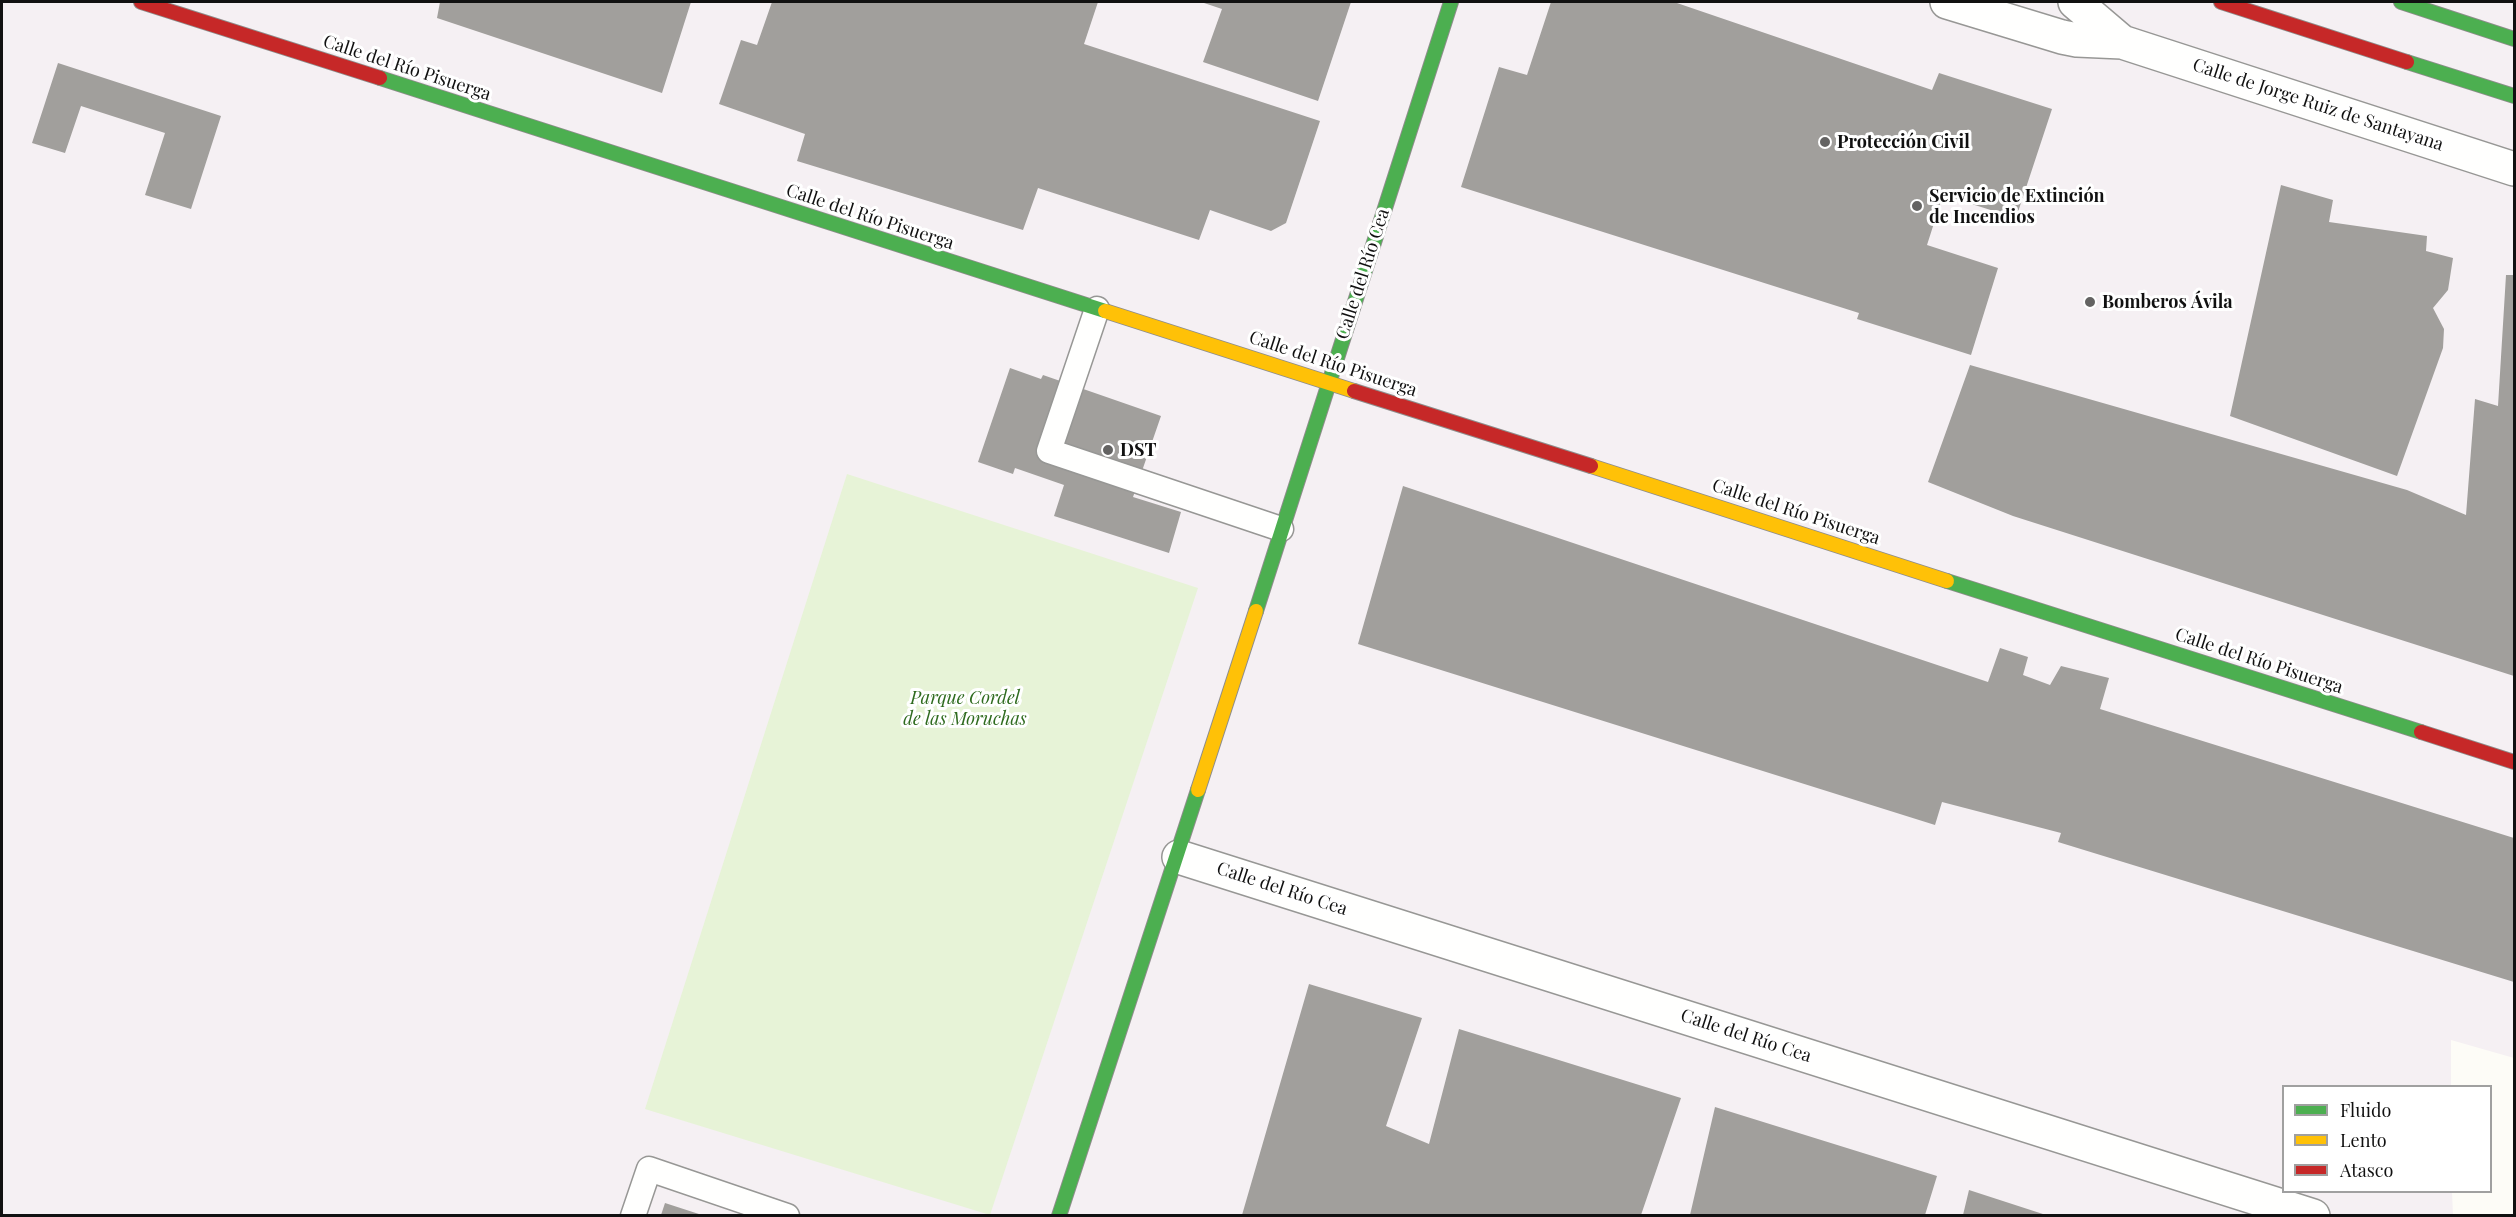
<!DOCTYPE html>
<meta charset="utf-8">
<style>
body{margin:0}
#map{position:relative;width:2516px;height:1217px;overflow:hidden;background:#fdfcf7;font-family:"Playfair Display",serif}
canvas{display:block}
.frame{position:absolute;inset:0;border:3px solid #111;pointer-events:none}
.legend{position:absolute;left:2282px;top:1085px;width:210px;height:108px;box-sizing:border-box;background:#fff;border:2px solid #a0a0a0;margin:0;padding:8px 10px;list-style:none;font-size:18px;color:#111}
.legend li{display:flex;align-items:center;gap:12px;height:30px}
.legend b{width:30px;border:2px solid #a0a0a0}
</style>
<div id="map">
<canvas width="2516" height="1217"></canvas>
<div class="frame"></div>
<ul class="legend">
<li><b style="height:8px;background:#4caf50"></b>Fluido</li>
<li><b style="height:8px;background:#ffc107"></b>Lento</li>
<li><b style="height:8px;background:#c62828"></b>Atasco</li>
</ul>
</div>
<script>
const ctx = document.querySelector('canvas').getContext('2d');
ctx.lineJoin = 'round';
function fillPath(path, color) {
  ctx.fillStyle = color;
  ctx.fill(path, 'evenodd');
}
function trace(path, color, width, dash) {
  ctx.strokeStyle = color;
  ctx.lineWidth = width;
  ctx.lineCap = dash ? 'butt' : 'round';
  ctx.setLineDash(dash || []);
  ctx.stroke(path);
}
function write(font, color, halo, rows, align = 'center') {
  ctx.font = font + ' "Playfair Display",serif';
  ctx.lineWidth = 6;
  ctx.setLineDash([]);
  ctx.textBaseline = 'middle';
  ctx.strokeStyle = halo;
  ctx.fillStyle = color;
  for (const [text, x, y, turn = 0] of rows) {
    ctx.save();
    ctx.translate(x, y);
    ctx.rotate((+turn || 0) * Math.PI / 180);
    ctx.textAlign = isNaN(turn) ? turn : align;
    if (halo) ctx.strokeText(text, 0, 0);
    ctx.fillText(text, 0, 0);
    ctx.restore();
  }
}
fillPath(new Path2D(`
 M2,2H2514V1058L2451,1040V1086H2284V1192H2452L2453,1215L2,1216Z`), '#f5f0f3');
fillPath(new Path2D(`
 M847,474L1198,588L990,1215L645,1109Z`), '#e7f3d7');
fillPath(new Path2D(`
 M440,2H691L662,93L437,18Z
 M772,2H1098L1084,44L1320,121L1286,223L1271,231L1210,210L1199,240L1038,188L1023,230L797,161L805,134L719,104L741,40L757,45Z
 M1201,2H1351L1318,101L1203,62L1222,9Z
 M1551,2H1674L1932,90L1939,73L2052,109L2016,218L1943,195L1927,245L1998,268L1971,355L1857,319L1859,313L1461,187L1499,67L1527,75Z
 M58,63L221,116L191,209L145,195L165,133L81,106L65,153L32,143Z
 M2281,185L2333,200L2329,222L2427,236L2426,251L2453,258L2448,290L2433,308L2444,329L2443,348L2397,476L2230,416Z
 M2506,275H2514V676L2013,516L1928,482L1970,365L2407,490L2466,515L2475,399L2498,406Z
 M1010,368L1041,379L1043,375L1161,416L1133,497L1181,512L1169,553L1054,516L1064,485L1015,468L1013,474L978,462Z
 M1403,486L1988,682L2000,648L2028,657L2023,675L2050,685L2061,666L2109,678L2100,709L2514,838V982L2058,842L2061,833L1942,802L1935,825L1358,644Z
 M1309,984L1422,1018L1386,1126L1429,1144L1459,1029L1681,1098L1641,1215H1242Z
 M1715,1107L1937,1176L1925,1215H1690Z
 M1969,1190L2046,1215H1963Z
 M665,1203L702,1215H661Z`), '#a19f9c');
const lane = new Path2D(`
 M1097,309L1049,451L1281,529
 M633,1216L649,1169L787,1216`);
const street = new Path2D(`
 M1947,2L2062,37L2077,40L2122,42L2514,169
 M2075,2L2122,42
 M1179,857L2313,1216`);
const fast = new Path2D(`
 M2401,2L2514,39
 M2407,62L2514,96
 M380,78L1105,311
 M1947,581L2421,732
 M1256,611L1451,2
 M1059,1216L1198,790`);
const slow = new Path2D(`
 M1105,311L1354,391
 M1591,466L1947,581
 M1198,790L1256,611`);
const jam = new Path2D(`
 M141,2L380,78
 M2221,2L2407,62
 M1354,391L1591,466
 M2421,732L2514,762`);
trace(lane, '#979795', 27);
trace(street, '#979795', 36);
trace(fast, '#8e8d8b', 16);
trace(slow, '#8e8d8b', 16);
trace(jam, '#8e8d8b', 16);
trace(lane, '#fffffe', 24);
trace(street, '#fffffe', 33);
trace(fast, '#4caf50', 14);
trace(slow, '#ffc107', 14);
trace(jam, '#c62828', 14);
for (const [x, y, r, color] of [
 [1825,142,6,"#646362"],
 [1917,206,6,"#646362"],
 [2090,302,6,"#646362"],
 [1108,450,6,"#646362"]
]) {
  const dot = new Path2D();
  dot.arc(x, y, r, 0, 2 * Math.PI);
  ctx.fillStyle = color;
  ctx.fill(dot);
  trace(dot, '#fff', 2);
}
write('18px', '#111', '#fff', [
 ["Calle del Río Pisuerga",407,68,18],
 ["Calle de Jorge Ruiz de Santayana",2318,105,18],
 ["Calle del Río Pisuerga",870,217,18],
 ["Calle del Río Cea",1363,274,-72],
 ["Calle del Río Pisuerga",1333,364,18],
 ["Calle del Río Pisuerga",1796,512,18],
 ["Calle del Río Pisuerga",2259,661,18],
 ["Calle del Río Cea",1282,889,18],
 ["Calle del Río Cea",1746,1036,18]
]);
write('bold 18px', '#111', '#fff', [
 ["Protección Civil",1837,142],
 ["Servicio de Extinción",1929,196],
 ["de Incendios",1929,217],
 ["Bomberos Ávila",2102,302],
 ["DST",1120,450]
], 'left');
write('italic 18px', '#2f6b1f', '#fff', [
 ["Parque Cordel",965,698],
 ["de las Moruchas",965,719]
]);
</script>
